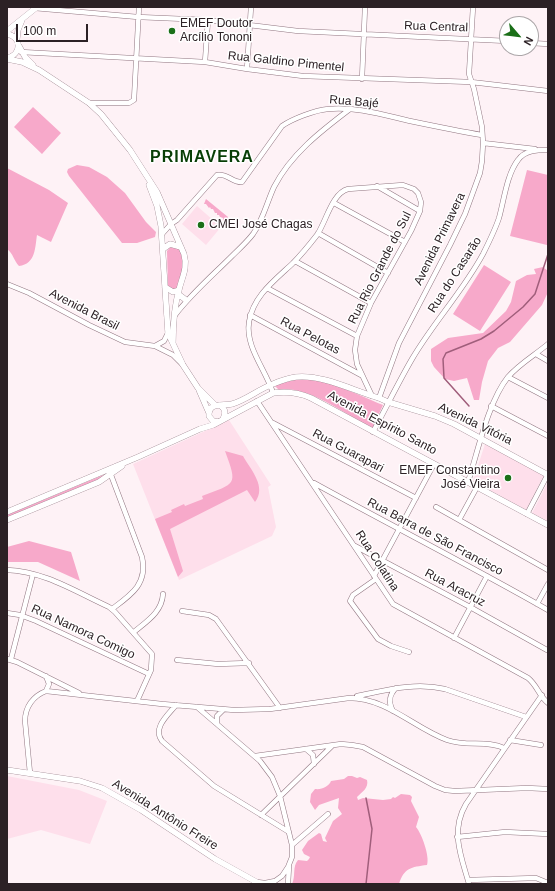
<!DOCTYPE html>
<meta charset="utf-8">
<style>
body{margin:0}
#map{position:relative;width:555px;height:891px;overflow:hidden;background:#fef2f6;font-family:Arial,sans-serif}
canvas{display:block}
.frame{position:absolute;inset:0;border:8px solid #2c2125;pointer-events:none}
.north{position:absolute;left:499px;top:16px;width:40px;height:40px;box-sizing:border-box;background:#fff;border:1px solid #aba6a8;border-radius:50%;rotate:118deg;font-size:11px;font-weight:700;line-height:16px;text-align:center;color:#2c2125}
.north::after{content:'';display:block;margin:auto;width:14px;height:18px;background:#1b6f18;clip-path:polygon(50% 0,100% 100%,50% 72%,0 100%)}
.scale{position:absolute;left:16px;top:24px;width:72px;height:18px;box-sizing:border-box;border:2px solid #2c2125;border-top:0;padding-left:5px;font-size:12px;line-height:14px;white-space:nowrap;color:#2c2125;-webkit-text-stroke:3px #fff;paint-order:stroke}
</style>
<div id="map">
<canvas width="555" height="891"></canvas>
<div class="frame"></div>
<div class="north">N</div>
<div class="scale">100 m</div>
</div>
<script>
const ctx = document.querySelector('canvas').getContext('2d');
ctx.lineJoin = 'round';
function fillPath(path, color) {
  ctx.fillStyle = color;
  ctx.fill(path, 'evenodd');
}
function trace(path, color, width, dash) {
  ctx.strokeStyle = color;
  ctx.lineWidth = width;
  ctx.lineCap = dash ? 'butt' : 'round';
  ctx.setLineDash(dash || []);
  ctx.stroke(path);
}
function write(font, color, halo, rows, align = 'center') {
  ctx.font = font + ' Arial,sans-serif';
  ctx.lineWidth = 3;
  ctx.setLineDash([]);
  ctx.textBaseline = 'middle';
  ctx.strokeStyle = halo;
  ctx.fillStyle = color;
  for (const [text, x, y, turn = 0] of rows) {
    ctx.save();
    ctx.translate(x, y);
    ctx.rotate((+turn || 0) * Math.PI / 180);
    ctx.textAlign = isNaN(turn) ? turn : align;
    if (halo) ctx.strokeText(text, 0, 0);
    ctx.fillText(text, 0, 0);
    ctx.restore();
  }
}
fillPath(new Path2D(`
 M197,206L221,227L206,245L182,224Z
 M229,420L271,485L268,487L276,527L272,536L179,580L133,464Z
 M485,444L544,475L526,510L473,481Z
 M548,482V521L532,513Z
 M7,776L79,790L107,801L90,844L41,830L7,839Z`), '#fedfeb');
fillPath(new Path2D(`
 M33,107L61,133L42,154L14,127Z
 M77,165L89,167L107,177L125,193L146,222L156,232L155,237L137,243H122L69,176L67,172L68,169Z
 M7,168L49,190L68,203L51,242L37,235C35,247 36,264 19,266C14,261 13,253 7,249Z
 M527,170L548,175V241L547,245L510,236Z
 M206,199L228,217L227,220L223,221V218L220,217L219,215H217V213H215L213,209H211L210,207L209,208L206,204H204Z
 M171,246L179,247L184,259L179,287L175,290L168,288L167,251Z
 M484,265L511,282L480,331L453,314Z
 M543,267L548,271V292L542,305L510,342L498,348L488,361L482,382L479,400H474L467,378L454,381L445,379L434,367L431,361V349L448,338L483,333L506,311L511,302L516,281L527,275L536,274L534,269Z
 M298,379C328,379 356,394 383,405L372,429C349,416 306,384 279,390L274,385Z
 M225,451L243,456C251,470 267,487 255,502L247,490L170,529L183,571L178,577L155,519L172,512L171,510L184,504L185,506L203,499L202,496C236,483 238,486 225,451Z
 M108,473L101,479L7,519V515Z
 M29,541L71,552L80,581L38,562H7V547Z
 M348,776H352L357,778L360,777L367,780C369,788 362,792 357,797L358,800L363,798L383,800L391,799L393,797L395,798L401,794L410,795L412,797L411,801L419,817L416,827C422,834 430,857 427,865C411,867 404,868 399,884H292C296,876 292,867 298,860L307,861L309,859L310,857L304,854L302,850L308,841L319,833L321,834L323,841L327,842L325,838L333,821L342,814L338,808L339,798L319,805L315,810L310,802L311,794L315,789C322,790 329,786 331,781L344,779Z`), '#f7a9ca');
trace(new Path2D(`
 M469,406L444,378L443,359L446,353L481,339L494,331L523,307L535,294L548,254
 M366,798L372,829L366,884`), '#a05e7b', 1.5);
const minor = new Path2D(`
 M34,8L138,17L208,20L298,31L507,41
 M531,43L548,44
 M21,52L205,62L247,69L303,76L471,82L548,91
 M205,62L208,20
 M247,69L251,7
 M362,79L365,7
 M89,103H129L134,100L139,7
 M483,143L535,149
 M377,186L420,211
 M334,203L405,242
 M318,233L388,273
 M162,234L171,224L177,220L217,175C227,173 233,183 242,182L282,126C292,119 315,110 328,109C354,106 384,115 410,121C434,126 458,131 482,135
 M295,261L371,303
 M7,284L29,293L89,325L125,342L155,346L173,355L182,364
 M267,288L357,336
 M175,315C192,293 213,275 232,256C239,249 247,242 253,234C263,220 267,202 274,187C291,154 321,131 350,109
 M250,315L361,375
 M155,346L164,341L168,333
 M536,354L548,361
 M508,377L548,398
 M273,393C266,370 245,347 249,322C253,296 275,280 293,263C302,254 310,244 317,235C326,222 332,193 348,189L403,185L414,189L418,193L421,202L420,211L411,231L371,303L357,336L355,350L357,364L372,396
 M379,398L399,343L450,245L465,214L480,173L482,161L483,143L482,127L474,89L469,74L473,7
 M257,401L393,604L528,678C537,685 539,696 548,703
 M491,406L548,436
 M273,423L416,498
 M373,432C386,408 398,383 412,359C433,323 463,291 483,254C489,242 495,230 499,218C504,200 507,174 518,160C525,150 537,150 548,150
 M111,475L142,557C148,584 131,595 112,609
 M468,482C478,451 488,402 508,377C519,364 535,355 548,344
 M314,483C392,526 471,566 548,610
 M436,507L548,570
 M527,514L548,474
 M459,520L477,487
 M355,546L470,607L547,650
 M7,570C44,571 76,592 109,607L115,612L152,654L151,670L137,701
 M374,576L434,464
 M376,579L353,595L350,601L378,639L391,646L409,652
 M537,604L548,584
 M182,611L209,615L216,619L280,708
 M7,613L20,615L36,621L149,674
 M134,632C147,621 162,612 163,594
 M454,638L487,576
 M7,659L17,662L79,693
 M11,659L33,574
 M177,660L218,664L249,663
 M46,676L49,684L46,691
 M357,696C387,690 415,682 445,689L526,717
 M176,705C168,715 152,728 162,741L214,786L289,832
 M197,707L260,761L272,777L280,796L292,845V857L288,867L282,876L275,881L265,883L257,882
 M393,711C388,702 389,695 396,688
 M217,724V716L223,710
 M510,740L541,745
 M306,749L313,755L314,764
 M255,756L341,744L352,745L363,747L435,786L445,790L455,791L527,788L548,789
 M30,773L25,721C25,707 33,696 46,691L162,704L234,710L270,709L349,698C387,698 414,728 447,740C467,747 487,740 504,748
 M261,815L333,745
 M457,837L505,832L548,834
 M292,845L328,814
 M468,880L536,878L548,883L547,884
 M288,884L289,866
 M469,884C461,856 450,831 466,804L542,695`);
const tertiary = new Path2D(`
 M7,31L37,7
 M7,34C22,37 22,54 7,58
 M17,39L18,30L22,20
 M19,46L25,57L33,65
 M7,59L22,62L39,70L89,103L101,114L130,150L157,192L184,254C188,268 182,277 179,290C174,307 173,326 173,343
 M149,185L157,206L161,226L168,333L183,365L198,388L215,405
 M163,249L170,244L181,247
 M165,287L173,292L179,290
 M178,294L186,300
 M199,390L209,413
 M219,405C226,408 226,414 223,419
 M219,422L213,421L209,416C208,402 222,406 232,404C246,400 259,389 273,384C280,381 288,378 296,377C322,374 354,391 379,398L388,402L435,416L454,424L548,475
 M7,512L138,457L200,429L213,425L273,393C287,391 298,392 311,398L548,525
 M7,520L99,482L122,466
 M7,770L80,781L102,788L141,810L215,859L260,884`);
trace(minor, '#917681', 5.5);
trace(tertiary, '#917681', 6);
trace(minor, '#fff', 4.5);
trace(tertiary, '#fff', 5.5);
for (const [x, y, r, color] of [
 [172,31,4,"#1b6f18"],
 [201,225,4,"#1b6f18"],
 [508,478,4,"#1b6f18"]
]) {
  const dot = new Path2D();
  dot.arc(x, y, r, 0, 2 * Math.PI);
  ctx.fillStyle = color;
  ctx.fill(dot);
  trace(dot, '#fff', 1.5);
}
write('12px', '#2c2125', '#fff', [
 ["EMEF Doutor",180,24],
 ["Arcílio Tononi",180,38],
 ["CMEI José Chagas",209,225],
 ["EMEF Constantino",500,471,"right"],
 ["José Vieira",500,485,"right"]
], 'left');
write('12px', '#2c2125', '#fff', [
 ["Rua Central",436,27,2],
 ["Rua Galdino Pimentel",286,62,6],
 ["Rua Bajé",354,102,5],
 ["Avenida Primavera",440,239,-64],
 ["Rua Rio Grande do Sul",380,268,-63],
 ["Rua do Casarão",455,275,-57],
 ["Avenida Brasil",84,310,27],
 ["Rua Pelotas",310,336,28],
 ["Avenida Espírito Santo",382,423,28],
 ["Avenida Vitória",475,424,26],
 ["Rua Guarapari",348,451,28],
 ["Rua Barra de São Francisco",435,537,28],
 ["Rua Colatina",377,561,57],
 ["Rua Aracruz",455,588,28],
 ["Rua Namora Comigo",83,632,25],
 ["Avenida Antônio Freire",165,815,32]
]);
ctx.letterSpacing = '1px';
write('bold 16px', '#083e06', '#fff', [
 ["PRIMAVERA",202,158]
]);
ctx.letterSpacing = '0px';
</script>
